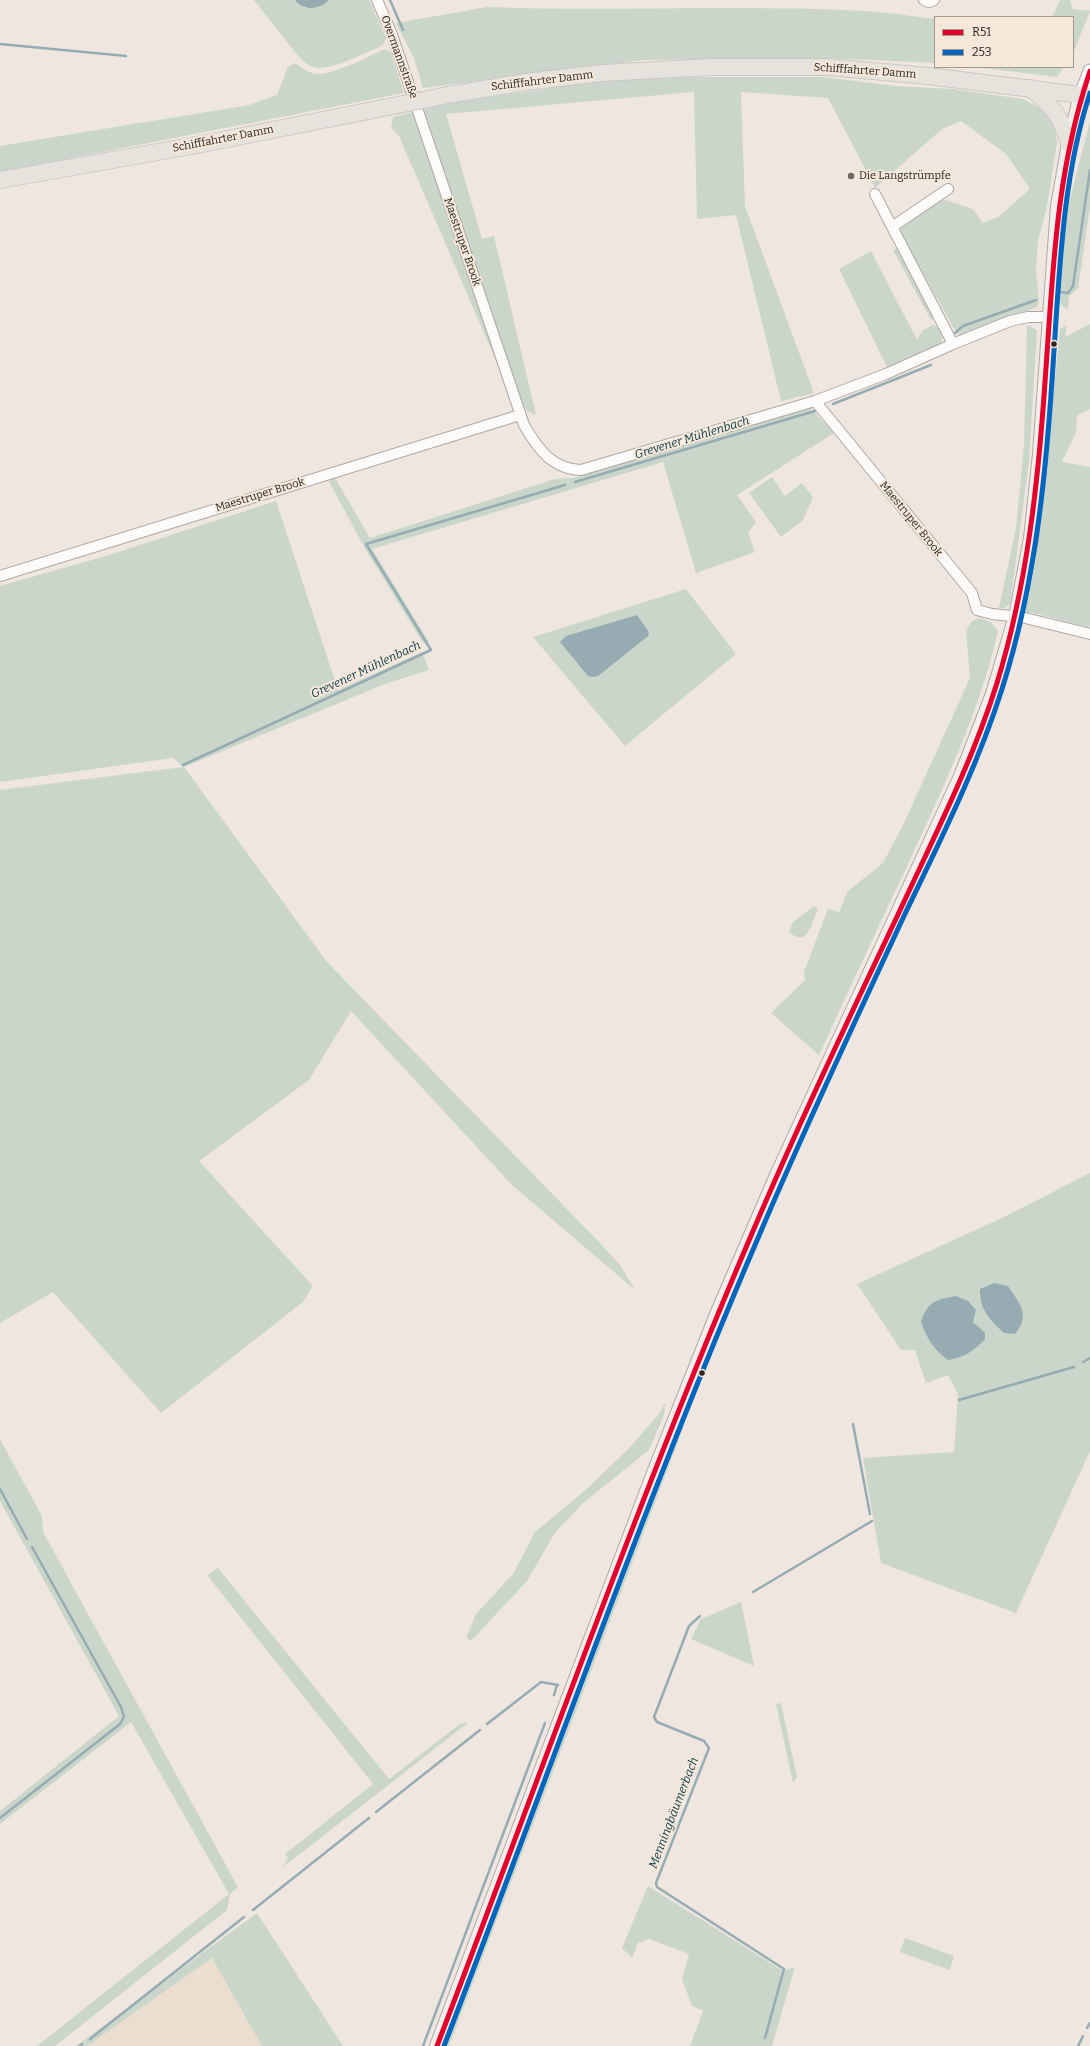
<!DOCTYPE html>
<meta charset="utf-8">
<style>
body{margin:0}
#map{position:relative;width:1090px;height:2046px;overflow:hidden;background:#efe7df;font-family:Bitter,serif}
canvas{display:block}
.legend{position:absolute;left:934px;top:16px;width:140px;height:52px;box-sizing:border-box;background:#f5e7d9;border:1px solid #a4998f;margin:0;padding:5px 7px;list-style:none;font-size:12px;color:#2a2520}
.legend li{display:flex;align-items:center;gap:8px;height:20px}
.legend b{width:20px;border:1px solid #a4998f}
</style>
<div id="map">
<canvas width="1090" height="2046"></canvas>
<ul class="legend">
<li><b style="height:5px;background:#e4002b"></b>R51</li>
<li><b style="height:5px;background:#0065bd"></b>253</li>
</ul>
</div>
<script>
const ctx = document.querySelector('canvas').getContext('2d');
ctx.lineJoin = 'round';
function fillPath(path, color) {
  ctx.fillStyle = color;
  ctx.fill(path, 'evenodd');
}
function trace(path, color, width, dash) {
  ctx.strokeStyle = color;
  ctx.lineWidth = width;
  ctx.lineCap = dash ? 'butt' : 'round';
  ctx.setLineDash(dash || []);
  ctx.stroke(path);
}
function write(font, color, halo, rows, align = 'center') {
  ctx.font = font + ' Bitter,serif';
  ctx.lineWidth = 4;
  ctx.setLineDash([]);
  ctx.textBaseline = 'middle';
  ctx.strokeStyle = halo;
  ctx.fillStyle = color;
  for (const [text, x, y, turn = 0] of rows) {
    ctx.save();
    ctx.translate(x, y);
    ctx.rotate((+turn || 0) * Math.PI / 180);
    ctx.textAlign = isNaN(turn) ? turn : align;
    if (halo) ctx.strokeText(text, 0, 0);
    ctx.fillText(text, 0, 0);
    ctx.restore();
  }
}
fillPath(new Path2D(`
 M212,1958L262,2046H87Z`), '#ecdecf');
fillPath(new Path2D(`
 M254,0H295L305,8L329,0H369L386,38L383,45C368,52 334,69 317,68C309,67 304,62 299,57Z
 M1060,0H1070L1073,9L1090,11L1073,54V17H1052Z
 M487,7C612,12 737,4 863,11C887,12 911,16 935,19V63L825,58L644,60L423,88L414,58L396,23Z
 M385,49L391,52L404,93L0,172V146L249,105L277,95L288,67L295,63C302,68 308,73 317,74C332,75 371,56 385,49Z
 M975,67H1064L1057,77Z
 M695,77H823L896,86L953,89L1023,99L1045,111L1055,129L1057,143L1047,206L1038,241L1036,270L1039,302L1037,307L960,336L952,325L901,235V228L905,223L942,199L973,209L983,223L998,217L1030,189L1006,154L961,121L942,129L875,188L828,98L741,92L745,206L814,393L781,401L736,215L697,219L694,92L446,114L482,239L494,236L536,415L527,411L500,370L399,136L391,127L393,117L448,103L602,81Z
 M1090,121V207L1078,289L1069,296L1068,310C1057,303 1057,296 1056,284L1067,210Z
 M899,248L934,318L931,320L893,250Z
 M871,251L917,340L923,330L933,325L940,328L942,339L940,345L887,367L839,269Z
 M1090,324V409L1077,415L1076,432L1062,462L1090,467V626L1087,627L1030,612L1029,614L1026,613L1025,609L1035,564L1048,451L1060,329L1067,325L1065,337Z
 M1027,325L1037,330L1029,462L1010,604L1005,608H999L1016,528L1024,445Z
 M810,408L834,433L737,495L756,522L748,533L755,552L696,573L663,462L372,549L429,642L423,643L366,550L328,480L335,478L370,538L555,479L573,478Z
 M772,477L785,496L802,483L813,497L803,520L781,537L749,493Z
 M276,501L338,690L422,652L429,670L385,684L184,767L327,962L598,1241L620,1265L635,1290L512,1185L351,1011L309,1080L199,1161L313,1286L303,1302L161,1413L53,1292L0,1323V790L183,767L173,758L0,782V586L106,556Z
 M686,589L736,654L625,746L533,637Z
 M980,618L991,622L998,631C980,711 944,786 910,860C879,925 849,990 819,1055L771,1013L805,980L804,972L828,909L839,912L848,891L883,863L903,825L970,678L966,631L972,621Z
 M814,906L818,909C811,923 808,949 789,932L793,922Z
 M1090,1173V1451L1016,1613L881,1563L863,1458L954,1452L958,1394L948,1375L926,1383L915,1350H901L857,1284L1004,1217Z
 M665,1403L664,1415L649,1450L583,1503L555,1533L527,1581L471,1641L466,1638L476,1614L513,1574L535,1532L589,1487L631,1446L659,1414Z
 M680,1425L684,1426L449,2046H443Z
 M0,1439L42,1516L43,1532L238,1887L230,1894L227,1910L55,2046H37L229,1894L131,1722L0,1824V1811L119,1716L0,1501Z
 M218,1568L389,1779L460,1724L469,1722L282,1868L288,1858L285,1854L373,1784L207,1575Z
 M741,1602L754,1666L691,1639L701,1619Z
 M781,1703L797,1777L793,1783L776,1704Z
 M648,1886L783,1971L795,1967L772,2046H690L703,2011L692,2006L682,1979L689,1954L649,1939L638,1943L632,1958L622,1948Z
 M257,1913L343,2046H262L212,1958L87,2046H76Z
 M905,1938L954,1956L950,1970L900,1952Z`), '#cad6c9');
fillPath(new Path2D(`
 M295,0H329C319,10 303,11 295,0Z
 M637,615L649,632L648,636L598,676L593,677L588,676L560,642L566,636Z
 M994,1283L1008,1286C1020,1304 1031,1315 1015,1334L1004,1333C990,1320 979,1309 980,1289Z
 M956,1296L968,1301L976,1310L973,1322L985,1333V1339C975,1350 963,1358 948,1360C934,1350 927,1339 921,1322C928,1301 935,1300 956,1296Z`), '#96acb2');
trace(new Path2D(`
 M390,0L403,30
 M0,44L126,56
 M1060,292L1068,293L1073,286L1090,170
 M955,333L963,326L1036,300
 M833,404L931,365
 M575,482L815,411
 M183,765L431,650L366,544L565,485
 M1083,1362L1090,1358
 M959,1400L1074,1367
 M853,1424L870,1514
 M0,1489L27,1539
 M753,1592L872,1521
 M700,1616L689,1626L654,1717L657,1722L704,1741L709,1748L656,1883L657,1887L784,1969L765,2038
 M554,1695L557,1685
 M487,1724L541,1682L558,1685
 M376,1812L480,1730
 M0,1818L120,1724L124,1717L121,1707L32,1547
 M253,1910L369,1818
 M1087,2028L1090,2023
 M90,2039L244,1917
 M80,2046L82,2044
 M423,2046L545,1723
 M1078,2046L1083,2036`), '#96acb2', 2.5);
const minor = new Path2D(`
 M377,0L391,32L417,108L524,425C538,449 552,469 581,470L815,401L886,374L953,344L1010,321L1028,317H1049
 M924,0L929,2L934,0
 M875,194L953,344
 M892,227L948,189
 M815,401L972,593L977,610L992,614L1021,617L1090,634
 M0,576L520,415`);
const tertiary = new Path2D(`
 M1081,95L1090,71`);
const secondary = new Path2D(`
 M437,2046L654,1473L718,1312L778,1173L962,774L993,694L1016,616L1031,538L1040,454L1058,206L1069,144L1081,95`);
const primary = new Path2D(`
 M1030,88C1052,106 1061,115 1069,144
 M448,95L526,82L602,73L711,67H828L928,76L1090,96
 M0,180L197,145L388,107`);
trace(minor, '#afa8a2', 12);
trace(tertiary, '#afa8a2', 15);
trace(secondary, '#afa8a2', 16);
trace(primary, '#cbc6c3', 18);
trace(minor, '#fdfbfa', 10);
trace(tertiary, '#fdfbfa', 13);
trace(secondary, '#f2efec', 14);
trace(primary, '#e6e3dd', 16);
const primaryBridge = new Path2D(`
 M388,107L448,95`);
trace(primaryBridge, '#cbc6c3', 18, []);
trace(primaryBridge, '#e6e3dd', 16);
trace(new Path2D(`
 M437,2046C541,1774 638,1499 753,1231C800,1121 851,1014 902,906C936,833 973,760 997,683C1027,585 1038,484 1045,382C1053,274 1055,175 1090,71`), '#e4002b', 5);
trace(new Path2D(`
 M444,2046C549,1774 646,1498 761,1231C806,1125 855,1022 903,918C939,843 977,768 1002,689C1037,579 1047,465 1054,350C1060,264 1063,176 1090,93`), '#0065bd', 5);
for (const [x, y, r, color] of [
 [851,176,4,"#6f6963"],
 [1054,344,3.5,"#2a2520"],
 [702,1373,3.5,"#2a2520"]
]) {
  const dot = new Path2D();
  dot.arc(x, y, r, 0, 2 * Math.PI);
  ctx.fillStyle = color;
  ctx.fill(dot);
  trace(dot, '#f5e7d9', 1.5);
}
write('11px', '#2a2520', '#f5e7d9', [
 ["Overmannstraße",399,57,70],
 ["Schifffahrter Damm",865,71,4],
 ["Schifffahrter Damm",542,81,-7],
 ["Schifffahrter Damm",223,139,-11],
 ["Maestruper Brook",462,242,71],
 ["Maestruper Brook",260,495,-17],
 ["Maestruper Brook",911,519,51]
]);
write('11px', '#2a2520', '#f5e7d9', [
 ["Die Langstrümpfe",859,176]
], 'left');
write('italic 12px', '#083d4c', '#f5e7d9', [
 ["Grevener Mühlenbach",692,438,-17],
 ["Grevener Mühlenbach",366,670,-25],
 ["Menningbäumerbach",674,1813,-69]
]);
</script>
